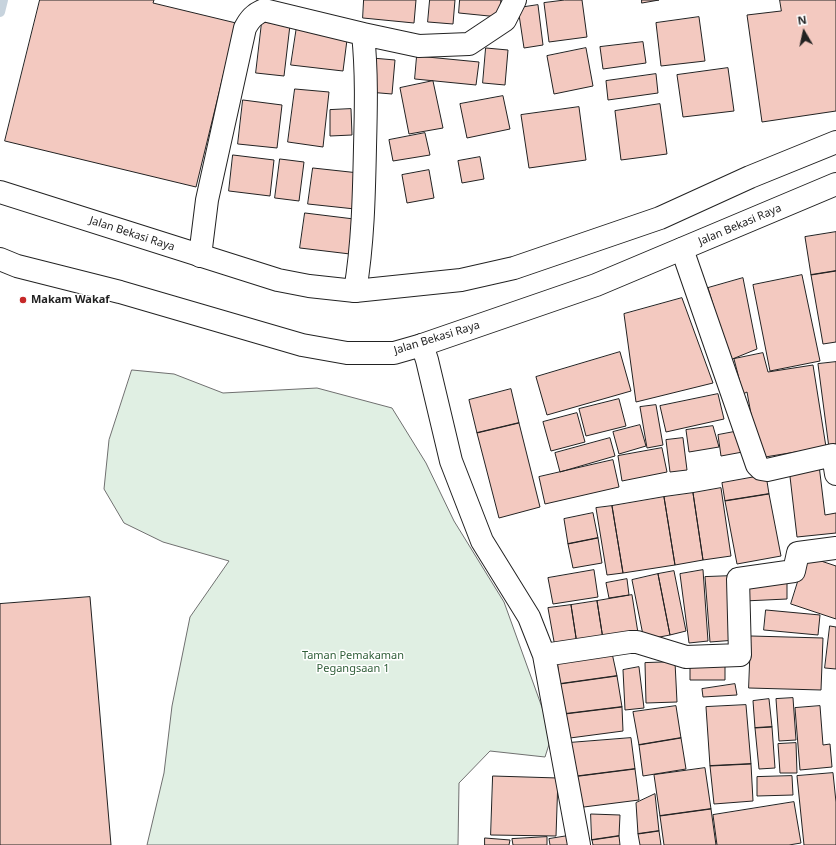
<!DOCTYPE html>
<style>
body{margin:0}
#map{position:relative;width:836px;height:845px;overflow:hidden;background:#fff;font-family:"Noto Sans",sans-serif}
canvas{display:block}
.north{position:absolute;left:784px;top:12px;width:40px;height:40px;-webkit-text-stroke:3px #fff;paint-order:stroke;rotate:351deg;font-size:11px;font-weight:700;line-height:16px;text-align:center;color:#222}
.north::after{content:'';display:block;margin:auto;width:14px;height:18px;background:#222;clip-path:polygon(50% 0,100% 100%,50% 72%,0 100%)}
</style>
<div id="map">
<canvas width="836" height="845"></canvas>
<div class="north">N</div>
</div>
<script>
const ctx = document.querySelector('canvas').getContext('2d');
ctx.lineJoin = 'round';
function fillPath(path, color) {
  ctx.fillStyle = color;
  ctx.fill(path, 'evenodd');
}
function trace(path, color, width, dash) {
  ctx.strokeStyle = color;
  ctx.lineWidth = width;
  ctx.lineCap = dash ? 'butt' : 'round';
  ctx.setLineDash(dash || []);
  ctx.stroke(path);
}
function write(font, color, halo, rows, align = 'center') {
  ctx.font = font + ' "Noto Sans",sans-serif';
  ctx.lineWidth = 3;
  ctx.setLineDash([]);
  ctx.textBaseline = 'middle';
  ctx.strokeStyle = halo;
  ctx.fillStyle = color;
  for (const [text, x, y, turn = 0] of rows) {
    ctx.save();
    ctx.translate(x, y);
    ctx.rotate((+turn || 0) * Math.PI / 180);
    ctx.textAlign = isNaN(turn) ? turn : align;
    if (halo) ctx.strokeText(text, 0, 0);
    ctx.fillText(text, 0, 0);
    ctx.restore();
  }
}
const green = new Path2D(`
 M132,370L174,374L223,393L317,388L392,408L426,463L454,521L504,602L552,735L545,757L490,751L459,783L458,845H147L164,773L172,706L190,617L229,561L163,542L124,523L104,489L109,440Z`);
fillPath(green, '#e0efe3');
trace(green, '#6f6f6f', 1);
trace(new Path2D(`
 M0,12L3,0`), '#c7d3dd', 10);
const building = new Path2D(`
 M40,0H154L153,3L236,23L196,187L5,141Z
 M364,0H416L414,23L363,18Z
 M430,0H455L453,24L428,22Z
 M460,0H501L499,17L459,13Z
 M565,0H582L587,37L549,42L544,3Z
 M642,0H659L642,3Z
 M780,0H836V111L762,122L747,15L781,11Z
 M538,5L543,45L524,48L518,8Z
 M699,17L705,61L661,66L656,23Z
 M262,22L290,25L284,76L256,73Z
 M297,26L348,32L343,71L291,65Z
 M643,42L646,63L603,69L600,47Z
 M486,48L508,50L505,85L483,83Z
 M586,48L593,86L554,94L547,56Z
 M417,56L479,62L476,85L415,79Z
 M372,58L395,60L392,94L368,92Z
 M728,68L734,111L683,117L677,75Z
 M656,74L658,93L608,100L606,81Z
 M433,81L443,128L409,134L400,88Z
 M295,89L329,92L323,147L288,142Z
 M503,96L510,129L467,138L460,104Z
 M243,100L282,105L277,148L238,144Z
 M660,104L667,154L621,160L615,111Z
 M579,107L586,160L529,168L521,115Z
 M351,109L352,135L330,136V110Z
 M425,133L430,155L393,161L389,140Z
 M233,155L274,160L270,196L229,191Z
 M480,157L484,179L462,183L458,161Z
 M280,159L304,162L299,201L275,198Z
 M313,168L359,173L355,209L308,204Z
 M429,170L434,198L407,203L402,175Z
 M305,213L354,219L350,254L300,248Z
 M836,232V271L811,275L805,237Z
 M836,271V342L823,344L811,275Z
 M802,275L820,361L770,371L753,285Z
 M743,278L757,349L730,360L708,288Z
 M682,298L713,383L636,402L624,314Z
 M620,352L631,391L547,415L536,377Z
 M763,353L768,372L813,365L826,447L759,458L747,392L743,394L734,359Z
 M836,362V447L829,448L818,364Z
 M511,389L519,423L477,433L469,400Z
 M718,394L724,419L666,432L660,406Z
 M619,399L626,426L586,436L579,409Z
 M656,405L663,445L647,448L640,407Z
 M577,413L585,442L551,451L543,422Z
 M519,423L540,507L499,518L477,433Z
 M640,425L646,446L619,454L613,432Z
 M713,426L719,447L689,452L686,430Z
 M739,431L748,451L721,456L718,435Z
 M610,438L615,456L560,472L555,453Z
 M683,438L687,470L670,472L666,440Z
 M662,448L667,472L622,481L618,456Z
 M613,460L619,487L545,504L539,477Z
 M819,465L825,515L836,513V533L797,537L789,468Z
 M766,475L769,494L725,501L722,483Z
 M721,488L731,556L703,560L693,493Z
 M693,493L703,560L675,565L664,497Z
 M769,494L781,556L737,564L725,501Z
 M664,497L675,565L623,573L612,506Z
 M612,506L623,573L607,575L596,508Z
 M593,513L598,538L568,544L564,519Z
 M598,538L602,563L573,568L568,544Z
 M806,556L836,566V619L791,604Z
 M594,570L598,597L553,604L548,578Z
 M703,570L708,641L689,643L680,574Z
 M674,571L686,631L670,635L658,574Z
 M658,574L670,635L644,640L632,580Z
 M732,576L736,640L710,642L705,577Z
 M627,579L629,595L609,598L606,583Z
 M787,583V599L744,601V584Z
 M632,595L638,633L603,639L597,601Z
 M90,597L111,845H0V604Z
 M597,601L603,639L577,644L571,605Z
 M571,605L577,644L555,647L548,608Z
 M766,610L820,615L818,635L764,630Z
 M830,626L836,627V669L825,668Z
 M751,636L823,638L821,690L749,688Z
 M612,653L617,676L560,684L557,660Z
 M675,662L677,702L646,703L645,663Z
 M725,662V680H690V663Z
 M639,667L644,708L625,710L623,670Z
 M617,676L622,707L565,714L560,684Z
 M735,684L737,695L703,697L702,689Z
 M793,698L796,740L779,741L776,699Z
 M769,699L772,727L755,728L753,701Z
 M746,705L751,764L710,766L706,707Z
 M676,706L681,738L639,745L633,712Z
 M820,706L823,745L830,744L832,767L800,770L795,708Z
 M622,707L623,731L570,738L565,714Z
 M772,727L775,768L759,769L755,728Z
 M631,738L635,769L572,777L568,743Z
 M681,738L686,769L643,776L639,745Z
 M796,743L797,773H780L778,744Z
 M751,764L753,801L714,804L710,766Z
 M705,768L711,809L660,816L654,775Z
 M635,769L639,800L576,808L572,777Z
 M833,773L836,802V845H804L797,776Z
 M493,776L558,778L556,836L491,835Z
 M792,776L793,795L757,796V777Z
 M655,794L659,831L638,834L636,803Z
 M794,802L801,843L789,845H717L713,815Z
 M711,809L716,845H664L660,816Z
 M591,814L620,815L619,836L592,840Z
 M659,831L661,845H640L638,834Z
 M574,835L575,845H550L549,839Z
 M619,836L620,845H593L592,840Z
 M547,837V845H513L512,839Z
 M485,838L510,840L509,845H485Z`);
fillPath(building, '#f3c9c0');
trace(building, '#222', 1);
const minor = new Path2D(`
 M682,249L757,465L761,469L767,470L833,455L836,474
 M200,256L207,200L245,28C250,19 254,14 264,10L363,34
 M355,291C363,244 364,195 365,147C366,109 367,72 363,34L419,46L469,44L505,20L515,0
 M422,345L427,360L451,461L482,541L529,617L544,655L579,845
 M544,655L630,642H637L686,657L740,655L738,579L794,571L798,553L836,548`);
const trunk = new Path2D(`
 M0,192L278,280L309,286L355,291L461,280L514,268L660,218L750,177L836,142
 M0,259L17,266L120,292L302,345L347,353H394L422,345L596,285L836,184`);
trace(minor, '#222', 24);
trace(trunk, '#222', 24);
trace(minor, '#fff', 22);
trace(trunk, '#fff', 22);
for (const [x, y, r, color] of [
 [23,300,4,"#c62828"]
]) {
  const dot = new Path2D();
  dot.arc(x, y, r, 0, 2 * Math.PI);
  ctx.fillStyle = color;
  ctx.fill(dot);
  trace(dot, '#fff', 1.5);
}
write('11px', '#222', '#fff', [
 ["Jalan Bekasi Raya",740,225,-23],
 ["Jalan Bekasi Raya",132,234,18],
 ["Jalan Bekasi Raya",437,338,-17]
]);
write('bold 11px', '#222', '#fff', [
 ["Makam Wakaf",31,300]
], 'left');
write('11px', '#2f5e38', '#fff', [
 ["Taman Pemakaman",353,656],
 ["Pegangsaan 1",353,669]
]);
</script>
